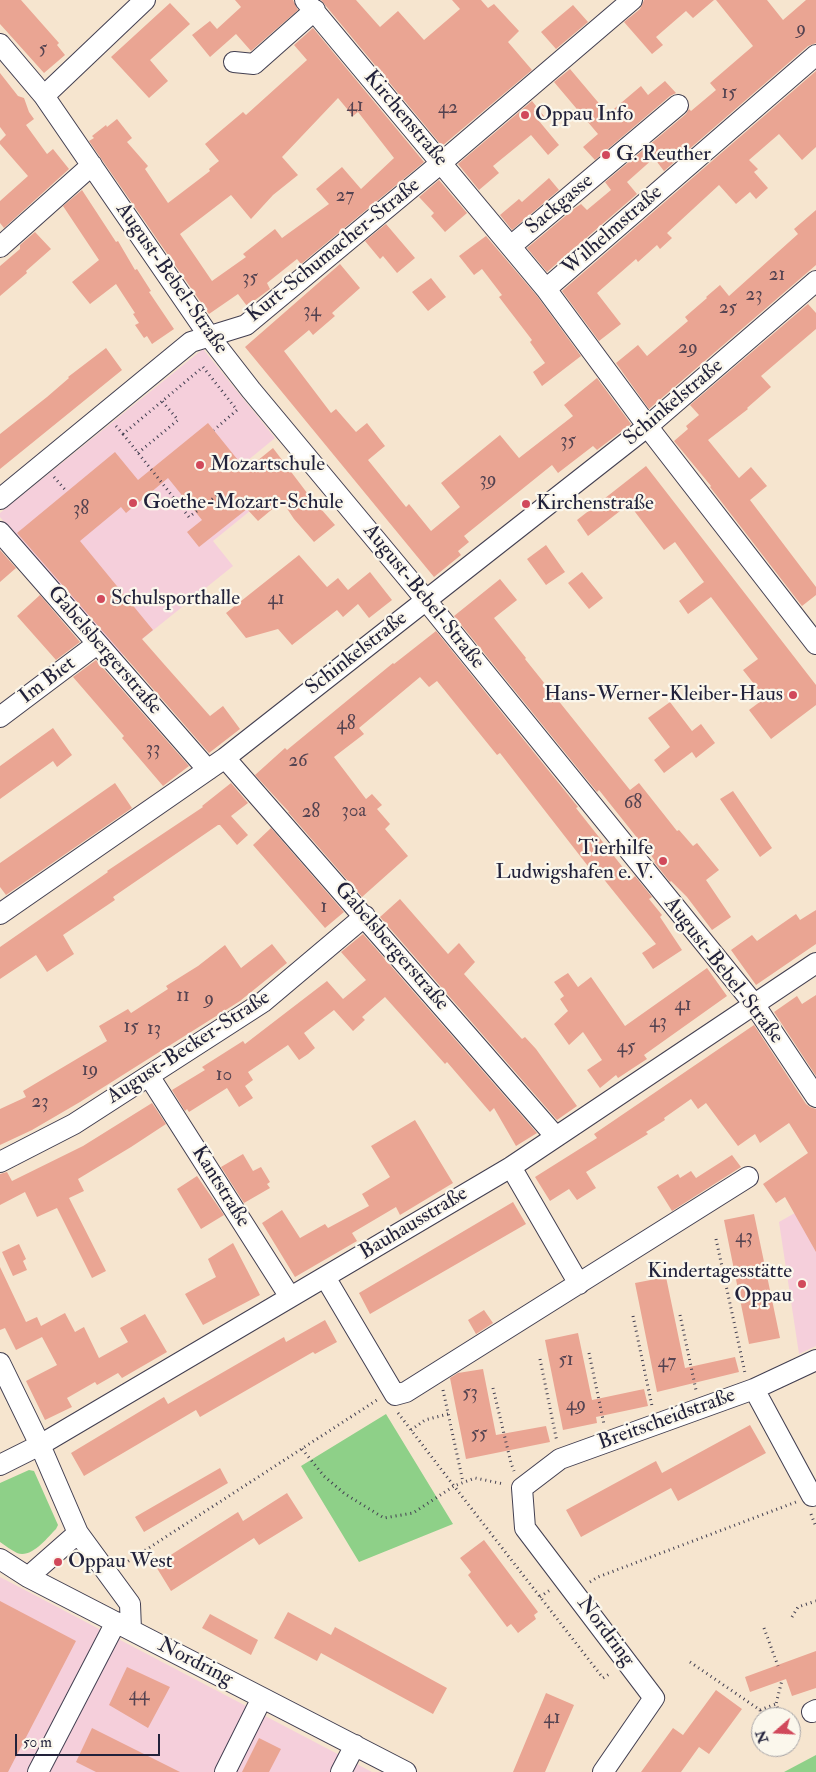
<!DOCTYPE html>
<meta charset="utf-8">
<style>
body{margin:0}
#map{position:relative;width:816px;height:1772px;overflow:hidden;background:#f6e5cf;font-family:"IM FELL Double Pica",serif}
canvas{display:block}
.north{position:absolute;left:751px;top:1707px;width:50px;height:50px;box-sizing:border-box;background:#fbf7ec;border:1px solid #a4a2a5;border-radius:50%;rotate:251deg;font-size:14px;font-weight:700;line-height:20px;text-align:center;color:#22223b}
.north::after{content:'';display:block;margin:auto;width:18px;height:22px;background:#d1495b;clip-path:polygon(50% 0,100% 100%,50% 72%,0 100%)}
.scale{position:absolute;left:15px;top:1734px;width:145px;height:22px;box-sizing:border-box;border:2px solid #22223b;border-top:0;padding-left:6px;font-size:15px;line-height:18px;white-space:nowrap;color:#22223b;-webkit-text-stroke:4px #fbf7ec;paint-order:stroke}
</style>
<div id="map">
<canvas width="816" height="1772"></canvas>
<div class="north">N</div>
<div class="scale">50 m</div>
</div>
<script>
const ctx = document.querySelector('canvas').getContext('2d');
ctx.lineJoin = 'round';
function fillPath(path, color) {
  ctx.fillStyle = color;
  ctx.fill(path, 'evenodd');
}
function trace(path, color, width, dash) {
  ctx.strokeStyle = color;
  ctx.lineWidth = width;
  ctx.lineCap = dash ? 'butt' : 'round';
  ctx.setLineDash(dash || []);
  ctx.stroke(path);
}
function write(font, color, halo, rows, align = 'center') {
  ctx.font = font + ' "IM FELL Double Pica",serif';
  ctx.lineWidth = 4.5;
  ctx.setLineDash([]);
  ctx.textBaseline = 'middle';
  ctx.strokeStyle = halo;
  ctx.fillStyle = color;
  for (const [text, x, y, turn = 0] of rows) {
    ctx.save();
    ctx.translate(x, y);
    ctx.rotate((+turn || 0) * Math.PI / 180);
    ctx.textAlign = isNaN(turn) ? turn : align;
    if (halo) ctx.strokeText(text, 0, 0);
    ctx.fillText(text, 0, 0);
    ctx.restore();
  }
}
fillPath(new Path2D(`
 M203,349L275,438L230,475L256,506L213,541L233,566L120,657L0,517V513Z
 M816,1201V1346L799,1354L779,1222Z
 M0,1577L372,1772H0Z`), '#f5cfdb');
fillPath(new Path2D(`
 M386,1414L453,1524L359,1562L301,1466Z
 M29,1470L34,1471L58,1525L56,1529C47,1538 31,1559 17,1553C11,1550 6,1546 0,1542V1483Z
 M816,1755V1772H784Z`), '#8ed088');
fillPath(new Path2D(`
 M0,0H21L59,43L57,45L65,55L44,73L0,24Z
 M235,0H293L298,10L251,51L236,34L210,57L192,35L210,21L217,29L241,7Z
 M321,0H356L380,27L398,11L424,40L460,9L452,0H481L488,8L494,4L519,31L508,42L532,70L442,146Z
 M644,0H714L693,18L686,11L656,37L663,45L652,54L624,22L640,9Z
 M716,0H767L783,20L806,0H816V43L808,46L664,171L654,158L627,182L637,194L547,272L527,248L575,208L581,204L587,210L611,190L605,182L686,114L689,109L691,111L716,90L710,83L753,46Z
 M170,3L190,24L150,60L168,81L149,98L111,57Z
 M573,5L588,22L556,49L541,32Z
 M313,28L424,162L301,264L297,259L267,283L270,289L247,306L238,294L209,314L89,141L94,138L92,136L106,125L107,127L117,119L132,138L127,142L148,166L145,169L168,203L210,171L209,169L219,161L205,144L243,112L246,115L307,60L294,45ZM338,98L353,116L358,112L394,158L361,189L342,167L316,189L329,204L282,238L275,229L243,254L246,257L212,281L180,234L231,195L251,219L273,195L298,175L282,157Z
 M570,69L608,114L641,86L648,95L665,81L676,93L670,96L595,160L583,147L598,134L554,82Z
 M816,71V147L802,160L779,134L749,160L758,169L754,172L768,188L756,199L750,192L736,204L719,185L667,233L672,238L660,249L657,245L638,262L636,259L597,293L621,324L599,341L562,291Z
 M0,73L18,96L24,98L29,112L34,119L26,125L47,154L53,149L69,169L4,228L0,223V201L28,176L0,144V141L6,135L0,127Z
 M532,101L544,116L539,121L559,145L548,155L531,135L493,166L499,173L479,190L458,164Z
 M549,178L559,190L512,230L500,215L519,199L522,202Z
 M439,180L467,213L445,232L431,216L434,213L419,197Z
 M82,190L116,242L118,241L135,270L137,269L151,291L149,292L174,329L152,344L147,336L144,338L135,325L139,323L133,314L135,313L116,284L90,304L72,282L99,260L63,206Z
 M816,210V265L649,409L616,363L638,345L647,356L688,321L685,317L707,298L706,297L720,285L729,296L798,234L794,229Z
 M386,224L415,258L397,273L383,256L380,259L365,241Z
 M35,232L51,249L26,271L27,273L0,296V266L20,249V245Z
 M486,236L537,296L581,356L542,386L533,372L545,363L530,342L532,340L499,297L502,295L482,269L474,275L459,256Z
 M340,264L360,288L332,313L335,316L313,335L309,330L284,351L331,413L336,409L356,432L367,423L385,446L368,460L406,507L409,504L431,531L460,507L441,483L500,435L519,458L573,416L564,405L597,378L631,424L597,450L593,446L558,473L552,465L464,536L469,542L458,551L461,555L434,577L245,347Z
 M431,278L446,297L428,311L412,292Z
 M808,304L816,313V329L761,376L771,387L747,408L748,409L708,440L739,478L751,467L767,486L750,500L816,587V595L802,606L710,487L711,486L674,441L688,429L686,426L699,415L690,405Z
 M106,348L122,370L0,469V434L47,397L69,378L68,377Z
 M208,423L246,470L273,448L320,510L321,509L335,525L314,542L294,519L282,501L258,521L247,509L199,547L187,532L202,520L168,478L126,513L121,507L80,541L153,630L142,639L163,663L210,716L223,706L240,729L209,753L17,533L115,452L138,480Z
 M646,466L816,685V705L771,739L749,710L765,698L743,670L758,659L711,597L688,614L679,601L704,582L675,542L664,550L629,504L588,536L577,520Z
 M546,545L565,572L546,585L527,559Z
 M0,550L16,568L0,582Z
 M299,555L327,587L338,578L348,590L370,572L392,600L369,618L358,604L343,617L337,610L292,645L278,629L246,638L226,613Z
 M582,572L603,598L589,609L568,583Z
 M500,579L517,600L494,618L526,658L525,659L630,790L639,783L677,831L679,830L693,846L697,843L719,870L706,880L731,917L712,930L687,897L671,881L670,882L654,862L655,861L650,854L599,790L597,792L454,616Z
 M40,595L80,642L56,660L17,616Z
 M436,631L578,807L576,808L632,879L635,876L652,897L649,899L662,915L660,917L682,950L653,969L642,953L656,944L602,877L598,879L500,753L497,755L437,681L429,687L420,677L359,728L364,734L334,757L366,799L372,794L382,805L377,809L390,824L385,829L408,856L362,897L288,812H289L255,775L285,748L287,750L393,663L394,664Z
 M96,660L189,766L163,786L122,738L124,736L73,677Z
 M670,702L692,731L701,724L715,743L696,758L692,752L664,773L654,760L670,747L648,718Z
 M53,728L72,755L57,767L53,761L0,799V766Z
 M115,783L132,808L6,895L0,887V863Z
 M231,783L248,803L231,816L248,835L237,845L220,825H218L113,897L115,900L63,935L74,954L47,972L36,955L0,979V947L108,872L107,871L203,807L202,806Z
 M733,791L772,848L760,857L720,799Z
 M271,828L344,912L325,928L253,845Z
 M400,899L448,954L459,943L475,962L464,974L522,1039L525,1037L536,1049L577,1106L557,1120L380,917Z
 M816,910V944L756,985L731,950L752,935L757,941L796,914L800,920Z
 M363,934L537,1133L516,1146L494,1108L490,1112L447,1062L445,1064L385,997L362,1017L365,1020L353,1031L334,1010L304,1033L315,1048L308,1054L299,1060L288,1045L248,1072L253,1080L245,1086L253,1098L239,1107L227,1088L189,1112L187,1109L185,1111L172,1090L205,1070L202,1067L243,1041L245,1044L327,981L343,999L366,980L341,952Z
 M272,944L287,963L240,1001L80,1102L32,1130L0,1145V1109L26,1097L23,1091L107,1041L99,1026L128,1009L131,1013L168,989L166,986L198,966L225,945L241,968Z
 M707,968L727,996L644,1055L647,1059L618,1078L616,1075L600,1088L587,1070L602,1060L583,1032L569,1045L554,1024L568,1011L560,999L564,996L554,982L568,973L578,987L591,977L625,1026Z
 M816,995V1076L774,1012L797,996L802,1004Z
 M754,1025L806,1104L810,1107L816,1109V1252L785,1197L776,1203L763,1184L808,1153L789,1123L760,1143L755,1134L738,1146L706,1103L698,1109L691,1099L664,1118L665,1120L646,1132L648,1134L586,1172L596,1188L577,1200L569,1189L550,1201L535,1177L597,1138L594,1134Z
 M152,1103L166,1124L131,1147L78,1179L84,1191L69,1198L106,1271L92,1278L57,1208L37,1217L25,1192L0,1205V1174L7,1172L12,1181L83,1146Z
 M415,1120L453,1183L400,1215L396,1207L352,1233L357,1241L295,1277L262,1223L282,1210L300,1238L325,1224L328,1228L369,1206L362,1194L390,1177L371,1146Z
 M243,1154L253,1171L261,1167L270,1182L267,1184L270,1188L244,1203L221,1167Z
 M732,1155L741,1167L672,1211L657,1187L678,1174L680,1178L691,1171L696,1178Z
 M197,1176L224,1215L201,1229L177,1189Z
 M513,1202L526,1224L370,1314L359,1293Z
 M754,1214L780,1338L749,1344L724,1220Z
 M233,1243L260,1295L203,1325L185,1294L216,1277L208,1259Z
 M19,1244L26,1259L23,1261L27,1270L13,1276L2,1252Z
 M0,1267L26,1322L37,1317L41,1326L65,1313L75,1332L84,1327L99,1358L128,1342L120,1328L145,1314L167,1352L122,1378L118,1373L97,1385L95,1382L67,1398L72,1407L45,1420L26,1381L57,1365L42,1337L16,1350L5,1328L0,1330Z
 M666,1277L685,1368L735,1357L739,1372L657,1392L635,1283Z
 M484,1310L493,1323L476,1334L468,1320Z
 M325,1320L337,1342L315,1354L313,1352L200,1417L196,1410L84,1476L71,1453L164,1397L168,1404L284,1337L286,1342Z
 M578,1333L592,1400L644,1389L648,1406L596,1417L597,1423L563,1430L545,1340Z
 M483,1369L496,1435L546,1426L550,1442L466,1459L450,1378L458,1373Z
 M750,1425L766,1453L678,1501L671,1488L581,1537L566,1510L656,1461L662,1473Z
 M220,1468L228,1483L144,1532L135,1517Z
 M287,1493L303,1518L259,1545L254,1538L171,1591L155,1565L238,1512L243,1521Z
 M484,1540L538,1612L534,1615L536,1619L518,1633L511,1624L507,1627L468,1575L471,1572L460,1558Z
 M0,1601L76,1641L8,1772H0Z
 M288,1612L331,1635L335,1627L447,1688L433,1714L321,1653L317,1661L274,1638Z
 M210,1614L258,1640L251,1655L202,1628Z
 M816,1651V1688L792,1696L786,1679L750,1692L745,1677Z
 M127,1667L170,1687L148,1728L109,1705Z
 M716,1690L742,1709L709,1754L699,1747L681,1772H641L673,1728L683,1735Z
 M546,1693L574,1705L545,1772H513Z
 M92,1728L180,1772H96L76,1762Z
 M259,1738L281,1749L269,1772H242Z`), '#eaa593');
const minor = new Path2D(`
 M305,0L546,289L654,435L816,644
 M0,44L44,96L209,336L251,390L416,588L754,1004L816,1097
 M234,62L254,64L315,10
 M44,96L145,0
 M511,246L678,105
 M0,247L92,165
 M546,289L816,55
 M0,499L191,342L246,325L441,163L632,0
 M0,532L208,770
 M0,717L97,644
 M225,758L556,1137
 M0,914L225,758L648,426L816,281
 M149,1076L290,1297
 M0,1162L74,1124L263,1002L365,916
 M511,1167L579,1284
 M325,1277L395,1395L406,1392L748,1177
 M0,1363L40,1445L78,1533L130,1604L131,1630
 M754,1389L812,1496
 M0,1465L40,1445L511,1167L816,963
 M0,1559L28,1577L406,1772
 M28,1577L78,1533
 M812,1712L816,1710
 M38,1772L116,1622
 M225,1772L262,1698
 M341,1772L355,1745
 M603,1772L654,1698L525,1528L522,1488L560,1459L754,1389L816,1360`);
trace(minor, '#423f51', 22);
trace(new Path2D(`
 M116,426L123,434L203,367L237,410L214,430
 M123,434L189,517L223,491
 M138,453L178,420L162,401
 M54,477L67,492
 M716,1239L745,1373
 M680,1315L696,1390
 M633,1316L652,1406
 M589,1353L604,1424
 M540,1359L557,1442
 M493,1388L511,1463L514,1471
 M443,1390L463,1482
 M398,1413L454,1486L475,1478L504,1484
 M411,1430L425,1420L448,1414
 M302,1449L324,1476L345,1494L384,1518L413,1513L454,1486L603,1678L611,1673
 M811,1514L816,1527
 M124,1564L377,1400
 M590,1582L598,1577L796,1502
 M540,1597L550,1590
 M792,1617L798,1607L816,1601
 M764,1628L778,1666
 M690,1662L760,1710L762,1717
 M760,1710L776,1704
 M781,1717L776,1704L782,1680`), '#423f51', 3, [1, 4]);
trace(minor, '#fff', 20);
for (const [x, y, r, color] of [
 [525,115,5,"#d1495b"],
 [606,155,5,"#d1495b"],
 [200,465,5,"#d1495b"],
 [133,503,5,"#d1495b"],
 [526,504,5,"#d1495b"],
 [101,599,5,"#d1495b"],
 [793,695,5,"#d1495b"],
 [663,861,5,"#d1495b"],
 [802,1284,5,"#d1495b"],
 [58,1562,5,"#d1495b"]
]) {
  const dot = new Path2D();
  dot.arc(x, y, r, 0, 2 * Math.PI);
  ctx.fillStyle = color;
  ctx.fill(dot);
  trace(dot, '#fbf7ec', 2);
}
write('19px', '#544351', null, [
 ["9",801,30],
 ["5",43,50],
 ["15",729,94],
 ["41",355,107],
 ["42",448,109],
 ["27",345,197],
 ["21",777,276],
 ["35",250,279],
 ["23",754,296],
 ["25",728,309],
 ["34",312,312],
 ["29",688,349],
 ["35",568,442],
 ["39",488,481],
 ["38",81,510],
 ["41",276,600],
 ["48",346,725],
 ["33",153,750],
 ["26",298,762],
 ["68",633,804],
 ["30a",354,812],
 ["28",311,813],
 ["1",324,908],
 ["11",183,997],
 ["9",209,1000],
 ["41",683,1006],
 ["43",658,1023],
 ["15",131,1028],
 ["13",154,1030],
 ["45",626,1048],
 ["19",90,1071],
 ["10",224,1076],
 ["23",40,1103],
 ["43",744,1238],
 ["51",566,1361],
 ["47",667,1363],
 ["53",470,1394],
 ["49",576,1406],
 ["55",479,1435],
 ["44",139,1696],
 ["41",552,1719]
]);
write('21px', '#22223b', '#fbf7ec', [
 ["Oppau Info",535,115],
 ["G. Reuther",616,155],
 ["Mozartschule",210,465],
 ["Goethe-Mozart-Schule",143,503],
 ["Kirchenstraße",536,504],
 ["Schulsporthalle",111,599],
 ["Hans-Werner-Kleiber-Haus",783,695,"right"],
 ["Tierhilfe",653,849,"right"],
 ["Ludwigshafen e. V.",653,873,"right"],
 ["Kindertagesstätte",792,1272,"right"],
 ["Oppau",792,1296,"right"],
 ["Oppau West",68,1562]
], 'left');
write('21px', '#22223b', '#fbf7ec', [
 ["Kirchenstraße",405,119,50],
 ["Sackgasse",560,205,-40],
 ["Wilhelmstraße",613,231,-41],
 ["Kurt-Schumacher-Straße",334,251,-39],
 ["August-Bebel-Straße",171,279,55],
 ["Schinkelstraße",674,403,-40],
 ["August-Bebel-Straße",423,597,51],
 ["Gabelsbergerstraße",104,651,49],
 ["Schinkelstraße",357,654,-38],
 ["Im Biet",48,681,-37],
 ["Gabelsbergerstraße",391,947,49],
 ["August-Bebel-Straße",723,971,52],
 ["August-Becker-Straße",189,1048,-33],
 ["Kantstraße",220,1187,58],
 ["Bauhausstraße",414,1224,-31],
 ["Breitscheidstraße",667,1420,-20],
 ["Nordring",605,1632,53],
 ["Nordring",195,1663,27]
]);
</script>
